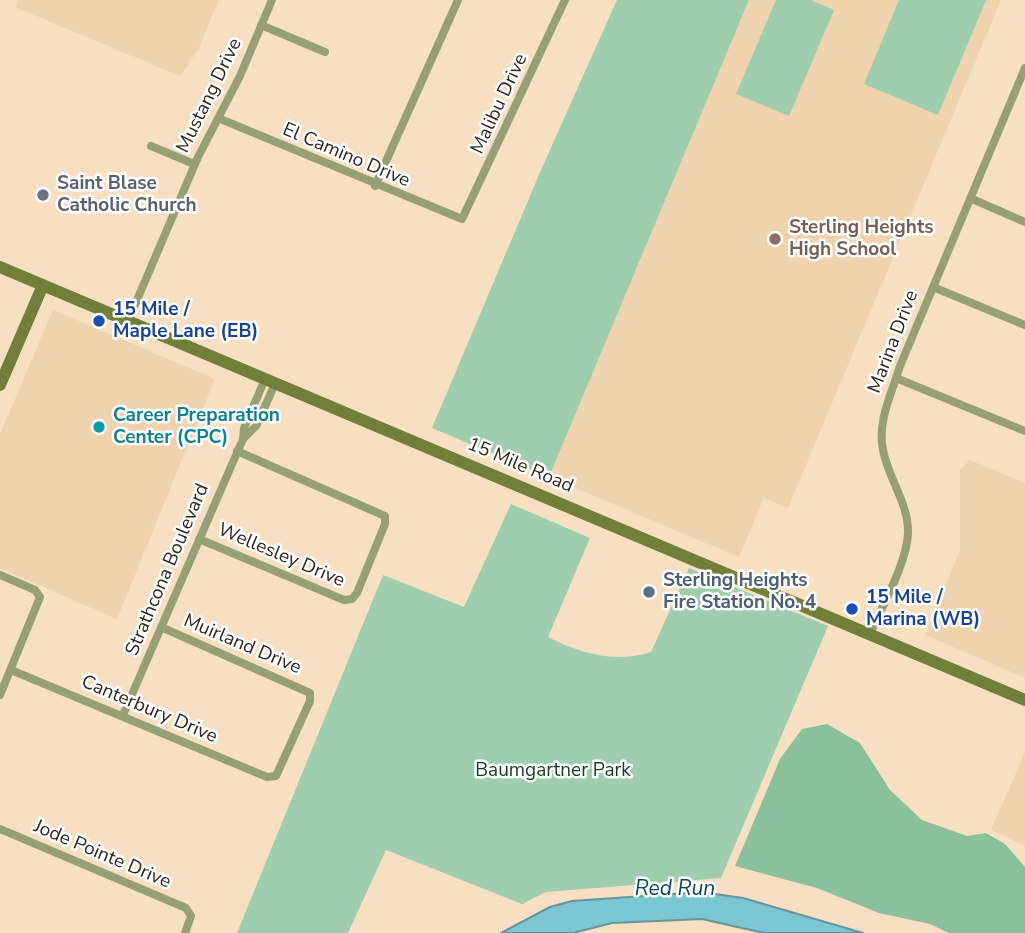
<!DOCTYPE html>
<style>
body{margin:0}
canvas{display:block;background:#f7dfc2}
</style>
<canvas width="1025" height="933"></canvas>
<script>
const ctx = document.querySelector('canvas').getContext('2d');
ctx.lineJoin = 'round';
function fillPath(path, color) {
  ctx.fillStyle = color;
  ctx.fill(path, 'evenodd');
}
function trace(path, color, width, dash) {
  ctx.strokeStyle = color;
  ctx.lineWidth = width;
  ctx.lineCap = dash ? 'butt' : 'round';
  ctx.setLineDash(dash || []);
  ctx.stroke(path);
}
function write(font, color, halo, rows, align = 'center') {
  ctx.font = font + ' "Nunito Sans",sans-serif';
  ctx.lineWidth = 5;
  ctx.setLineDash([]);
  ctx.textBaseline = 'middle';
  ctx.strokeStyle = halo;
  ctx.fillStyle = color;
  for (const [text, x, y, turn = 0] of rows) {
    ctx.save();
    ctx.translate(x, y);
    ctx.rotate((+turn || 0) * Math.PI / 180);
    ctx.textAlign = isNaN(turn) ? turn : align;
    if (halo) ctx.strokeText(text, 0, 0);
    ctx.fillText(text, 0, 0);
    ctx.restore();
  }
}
fillPath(new Path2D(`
 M18,0H219L198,50L180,76L15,7Z
 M749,0H1001L788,508L764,498L739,557L549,477Z
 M53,310L215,379L117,619L0,568V434Z
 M970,460L1025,483V678L925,635L960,550V469Z
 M1025,752V846L991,830Z`), '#efd2ae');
fillPath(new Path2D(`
 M617,0H749L549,477L432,428L541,170Z
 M776,0H811L834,10L789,116L736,94Z
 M899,0H986L938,115L864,84Z
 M511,504L590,538L548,637C579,653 616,664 651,652L689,568L828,626L721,878L546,892L522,904L386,850L348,933H237L383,575L464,607Z`), '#9ecead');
fillPath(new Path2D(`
 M827,724L860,743L890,790L922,820L967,836L986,833L1005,844L1025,867V933H949L930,924L879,913L817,888L735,866L780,759L802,729Z`), '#8ac09b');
const water = new Path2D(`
 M701,892L743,898L863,933H764L702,919L612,923L573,933H501L550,907L572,901Z`);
fillPath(water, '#7ac6d2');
trace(water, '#64969b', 2);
trace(new Path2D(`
 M261,25L325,52
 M218,118L462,219L565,0
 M151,146L194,164
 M375,186L458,0
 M970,198L1025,222
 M933,287L1025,325
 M128,321L198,157L240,76L272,0
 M896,378L1025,431
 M243,439L256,426L275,384
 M199,539L344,600L352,599L357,593L385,524V516L237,451
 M0,575L35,590L40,597L0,695
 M870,634C882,606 907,563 908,533C909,504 888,478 883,450C877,421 892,393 900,366L1025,68
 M11,670L267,777L276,776L310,701V693L161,627
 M123,715L243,439L244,428L265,379
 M0,829L186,908L191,916L185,933`), '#97a075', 8);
trace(new Path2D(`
 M0,267L1025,700
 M0,385L43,285`), '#727f3b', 12);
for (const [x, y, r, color] of [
 [43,195,7,"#6b7280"],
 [775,239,7,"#8d6e63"],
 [99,321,7,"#1a4fb4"],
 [99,427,7,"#0f9aa8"],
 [649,592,7,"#5c6f8a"],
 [852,609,7,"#1a4fb4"]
]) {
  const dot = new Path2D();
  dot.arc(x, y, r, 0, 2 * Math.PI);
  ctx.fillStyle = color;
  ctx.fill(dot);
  trace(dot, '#fff', 2.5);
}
write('19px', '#30271c', '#fff', [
 ["Mustang Drive",210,96,-64],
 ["Malibu Drive",500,104,-65],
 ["El Camino Drive",346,156,23],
 ["Marina Drive",894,342,-69],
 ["15 Mile Road",520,466,23],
 ["Wellesley Drive",281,556,23],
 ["Strathcona Boulevard",168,570,-67],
 ["Muirland Drive",242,645,23],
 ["Canterbury Drive",149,710,23],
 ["Jode Pointe Drive",102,855,23]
]);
write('bold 19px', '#5b616d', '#fff', [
 ["Saint Blase",57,184],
 ["Catholic Church",57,206]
], 'left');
write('bold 19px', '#785e54', '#fff', [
 ["Sterling Heights",789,228],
 ["High School",789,250]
], 'left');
write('bold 19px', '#164399', '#fff', [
 ["15 Mile /",113,310],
 ["Maple Lane (EB)",113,332],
 ["15 Mile /",866,598],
 ["Marina (WB)",866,620]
], 'left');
write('bold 19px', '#0d838f', '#fff', [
 ["Career Preparation",113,416],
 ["Center (CPC)",113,438]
], 'left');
write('bold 19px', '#4e5e75', '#fff', [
 ["Sterling Heights",663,581],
 ["Fire Station No. 4",663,603]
], 'left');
write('19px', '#133d24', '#fff', [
 ["Baumgartner Park",553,771]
]);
write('italic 21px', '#004a53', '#fff', [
 ["Red Run",675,890]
]);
</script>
